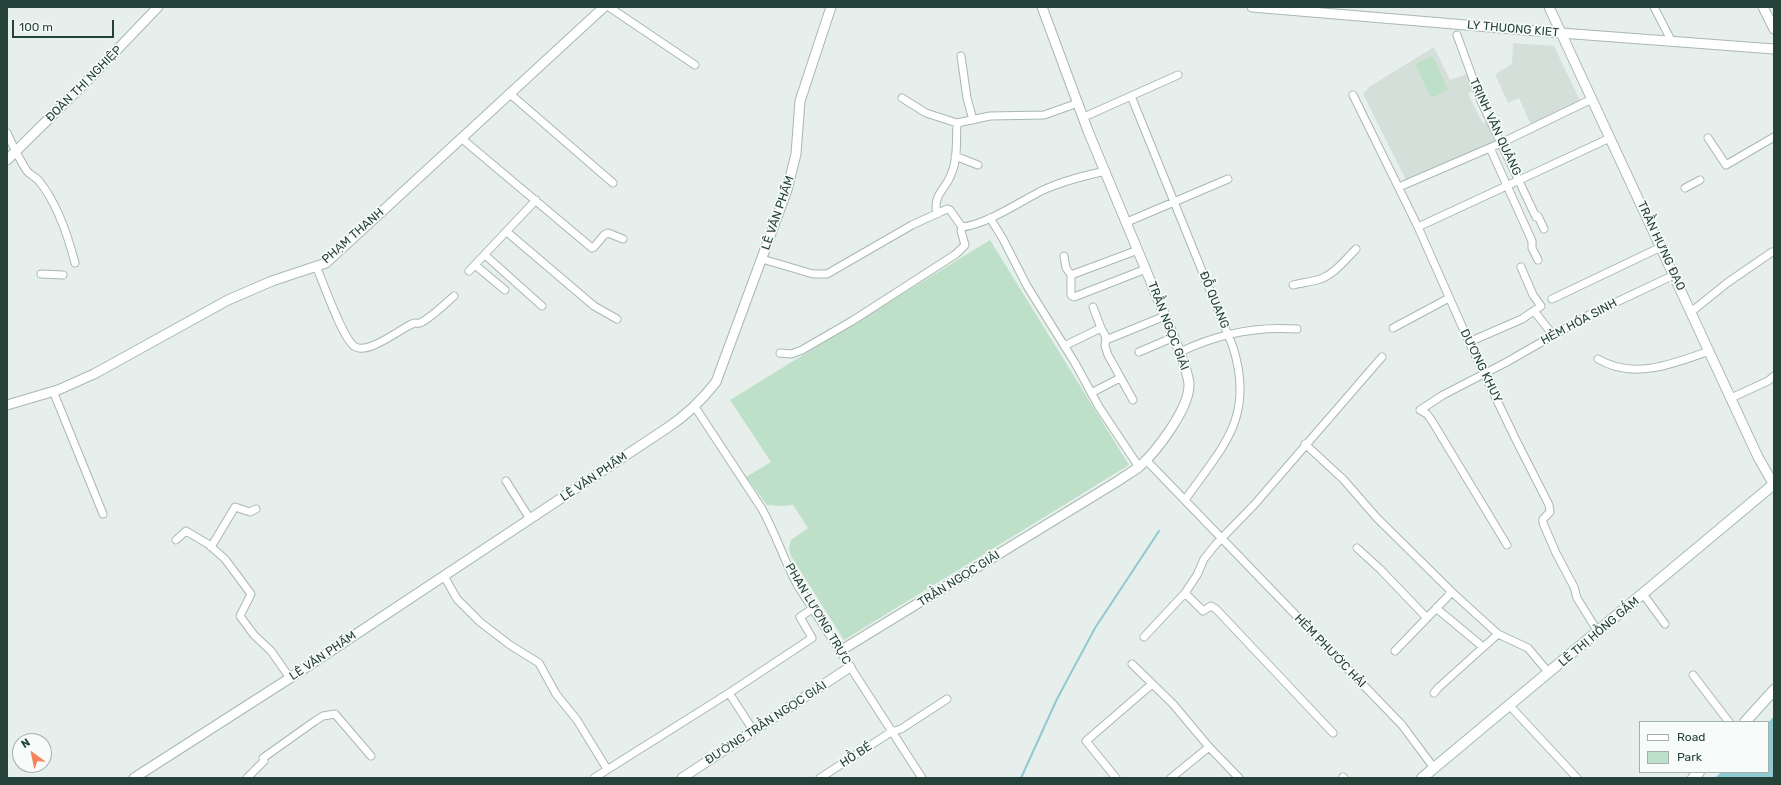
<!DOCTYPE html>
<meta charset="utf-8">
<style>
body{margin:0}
#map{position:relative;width:1781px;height:785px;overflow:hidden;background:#e6efeb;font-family:Rubik,sans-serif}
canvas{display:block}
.frame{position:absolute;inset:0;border:8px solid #24423a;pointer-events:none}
.legend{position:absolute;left:1639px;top:721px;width:130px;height:52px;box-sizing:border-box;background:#f7fbf9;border:1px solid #a3b1ad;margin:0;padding:5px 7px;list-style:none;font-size:12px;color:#24423a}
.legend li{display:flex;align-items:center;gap:8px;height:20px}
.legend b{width:20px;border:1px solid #a3b1ad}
.north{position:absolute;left:12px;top:733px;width:40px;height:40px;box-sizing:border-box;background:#f7fbf9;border:1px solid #a3b1ad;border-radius:50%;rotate:327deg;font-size:11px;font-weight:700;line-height:16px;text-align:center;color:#24423a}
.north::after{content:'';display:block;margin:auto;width:14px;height:18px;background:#f4845f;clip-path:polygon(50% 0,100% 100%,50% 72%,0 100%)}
.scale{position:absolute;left:12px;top:20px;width:102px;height:18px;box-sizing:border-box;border:2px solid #24423a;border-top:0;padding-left:5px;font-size:12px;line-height:14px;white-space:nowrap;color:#24423a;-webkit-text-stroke:3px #f7fbf9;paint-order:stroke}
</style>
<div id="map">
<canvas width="1781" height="785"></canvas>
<div class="frame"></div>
<ul class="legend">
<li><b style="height:5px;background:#fff"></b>Road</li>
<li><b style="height:11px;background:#bfe0c8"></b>Park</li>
</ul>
<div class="north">N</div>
<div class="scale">100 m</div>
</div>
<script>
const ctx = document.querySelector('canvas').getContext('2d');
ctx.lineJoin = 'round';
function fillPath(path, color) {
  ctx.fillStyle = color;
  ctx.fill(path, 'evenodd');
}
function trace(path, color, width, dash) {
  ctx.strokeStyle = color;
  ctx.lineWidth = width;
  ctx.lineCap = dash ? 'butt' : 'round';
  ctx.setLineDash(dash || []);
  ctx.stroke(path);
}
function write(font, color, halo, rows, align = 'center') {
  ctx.font = font + ' Rubik,sans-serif';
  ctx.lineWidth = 3.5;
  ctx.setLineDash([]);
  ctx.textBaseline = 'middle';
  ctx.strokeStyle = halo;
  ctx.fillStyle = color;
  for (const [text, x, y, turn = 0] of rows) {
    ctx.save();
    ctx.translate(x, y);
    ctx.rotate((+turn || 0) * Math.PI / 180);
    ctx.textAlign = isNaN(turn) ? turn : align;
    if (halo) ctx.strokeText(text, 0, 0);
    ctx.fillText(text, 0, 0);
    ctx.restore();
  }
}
fillPath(new Path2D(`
 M1513,43L1554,46L1581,103L1532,127L1519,98L1508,103L1495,74L1512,64Z
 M1434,47L1450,80L1467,74L1473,90L1468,94L1482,122L1487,124L1495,143L1407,182L1363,94L1369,87Z`), '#d4dfda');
fillPath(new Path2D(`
 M1433,56L1448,90L1431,98L1415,64Z
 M990,240L1129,465L844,640L791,556L789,548L791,540L808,528L793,505L782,506L767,505L746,477L771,462L730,400Z`), '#bfe0c8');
fillPath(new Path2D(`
 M1774,716V778H1715L1721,772H1768V723Z`), '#8ec9d4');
trace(new Path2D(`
 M1021,778L1057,699L1095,628L1159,531`), '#8ec9d4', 2);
const minor = new Path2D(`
 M609,7L695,65
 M1654,7L1671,40
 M1457,35L1481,101L1536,217
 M961,56L967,98L973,120
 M509,93L613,183
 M1353,95L1418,227L1469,342L1515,438L1549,505L1550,512L1543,519V523L1556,553L1574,587L1577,598L1598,632
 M1131,96L1233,347C1255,418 1223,446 1185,500
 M902,98L926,113L957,123L990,116L1044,115L1078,103
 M1084,117L1178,75
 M7,133C13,146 19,159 27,171C30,175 36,177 39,181C57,203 68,236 75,263
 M461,138L592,248L594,247L604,235L608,233L623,239
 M1708,138L1726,165L1774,137
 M1490,148L1532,241V248L1538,260
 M955,156L978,165
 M1399,187L1501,143L1592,99
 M1685,188L1700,180
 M937,214C932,194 947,189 952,172C958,158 956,139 957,123
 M1538,216L1544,229
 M990,218L1003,239L1027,286L1075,363L1099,407L1139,467
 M1127,222L1228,179
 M962,227C985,225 1020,202 1041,191C1062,181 1083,176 1106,171
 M1418,227L1610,138
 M507,232L594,306L617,319
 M1138,250L1071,275V295L1074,297L1146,269
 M485,255L542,306
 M1064,256L1066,268L1071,275
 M762,259L813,274H827L912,225L947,209L950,210L962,227L961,231L965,245L956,254L852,321L802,350L791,354L780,353
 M475,265L505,290
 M316,266C323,282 342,337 354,346C367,356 400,329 412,324C415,322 417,324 420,323C431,318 445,304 454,296
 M469,271L536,200
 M41,274L63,275
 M1293,285C1301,283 1309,282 1317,280C1333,276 1345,260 1356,249
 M1552,299L1661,247
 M1534,311L1553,335
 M1691,312L1727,283L1772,252
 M1101,328L1106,337L1105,346L1108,355L1133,400
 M1393,328L1449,298
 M1106,340L1165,316
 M1469,342L1522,319L1541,306L1533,295L1521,267
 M1064,346L1101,328L1093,307
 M1139,352L1174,337
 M1180,352C1217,334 1256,326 1297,329
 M1598,359C1633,380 1673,364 1709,351
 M53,391L103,514
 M1091,393L1120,378
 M1731,398L1768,381L1774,376
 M695,407L762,509C776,534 784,561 798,586L922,778
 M1305,444L1343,479L1377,518L1454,594L1498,634L1528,648L1549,673
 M1146,460L1402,725L1434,768
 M506,481L530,519
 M176,540L186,531L208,544L225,559L251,594L240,616L254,635L271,651L290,678
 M1507,545L1432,421L1427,414L1420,410L1443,395L1505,363L1589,315L1674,275
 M211,547L235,507L250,512L256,509
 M1357,548L1380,569L1427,618
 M444,576L457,599L480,622L510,645L539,663L556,694L577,720L607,769
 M1185,593L1203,611L1211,606L1216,609L1333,733
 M1643,594L1665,624
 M1436,608L1483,647
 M1144,637L1185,593L1197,575L1204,559L1216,544L1254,505L1382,357
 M1395,651L1452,592
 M1132,664L1173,704L1209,747L1239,778
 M1693,675L1729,722
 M729,693L753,730
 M1434,693L1438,688L1498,634
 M1510,706L1577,778
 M263,758L315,721L323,716L335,714L371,756
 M1343,777L1344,778
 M247,778L264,761
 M594,778L729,693L812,638L800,617L812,609
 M820,778L891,732L901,729L947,699
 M1116,778L1086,741L1152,684
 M1171,778L1209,747`);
const tertiary = new Path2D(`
 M1252,7L1561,33L1774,49
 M1549,7L1758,457L1774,485
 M1763,7L1774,29
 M7,160L90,78L158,7
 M7,405L58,390L94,374L228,300L272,281L326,263L604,7
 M840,651L1118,481C1125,476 1132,472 1139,467C1156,452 1190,408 1189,384C1188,373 1183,362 1180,352L1088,131L1042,7
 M134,778L290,678L667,428C687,415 702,400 716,382L787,190L796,154L800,101L831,7
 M682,778L850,667`);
const secondary = new Path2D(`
 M1745,722L1774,690
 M1422,778L1774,484
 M1693,778L1699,772`);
trace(minor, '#a8b8b2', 9);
trace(tertiary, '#a8b8b2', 11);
trace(secondary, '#a4bbb3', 12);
trace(minor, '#fff', 7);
trace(tertiary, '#fff', 9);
trace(secondary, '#fff', 10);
write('12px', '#24423a', '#f7fbf9', [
 ["LY THUONG KIET",1513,29,5],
 ["ĐOÀN THỊ NGHIỆP",84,84,-45],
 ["TRỊNH VĂN QUẢNG",1495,127,65],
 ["LÊ VĂN PHẨM",778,213,-71],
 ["PHẠM THANH",353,236,-41],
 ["TRẦN HƯNG ĐẠO",1661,246,65],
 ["ĐỖ QUANG",1214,300,68],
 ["HẺM HÓA SINH",1579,322,-28],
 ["TRẦN NGỌC GIẢI",1168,326,69],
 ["DƯƠNG KHUY",1481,366,64],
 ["LÊ VĂN PHẨM",594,477,-34],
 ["TRẦN NGỌC GIẢI",959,579,-32],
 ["PHAN LƯƠNG TRỰC",818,614,59],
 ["LÊ THỊ HỒNG GẤM",1599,632,-40],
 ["HẺM PHƯỚC HẢI",1330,651,46],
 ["LÊ VĂN PHẨM",323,656,-34],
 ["ĐƯỜNG TRẦN NGỌC GIẢI",766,723,-33],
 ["HỒ BÉ",856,755,-33]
]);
</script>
